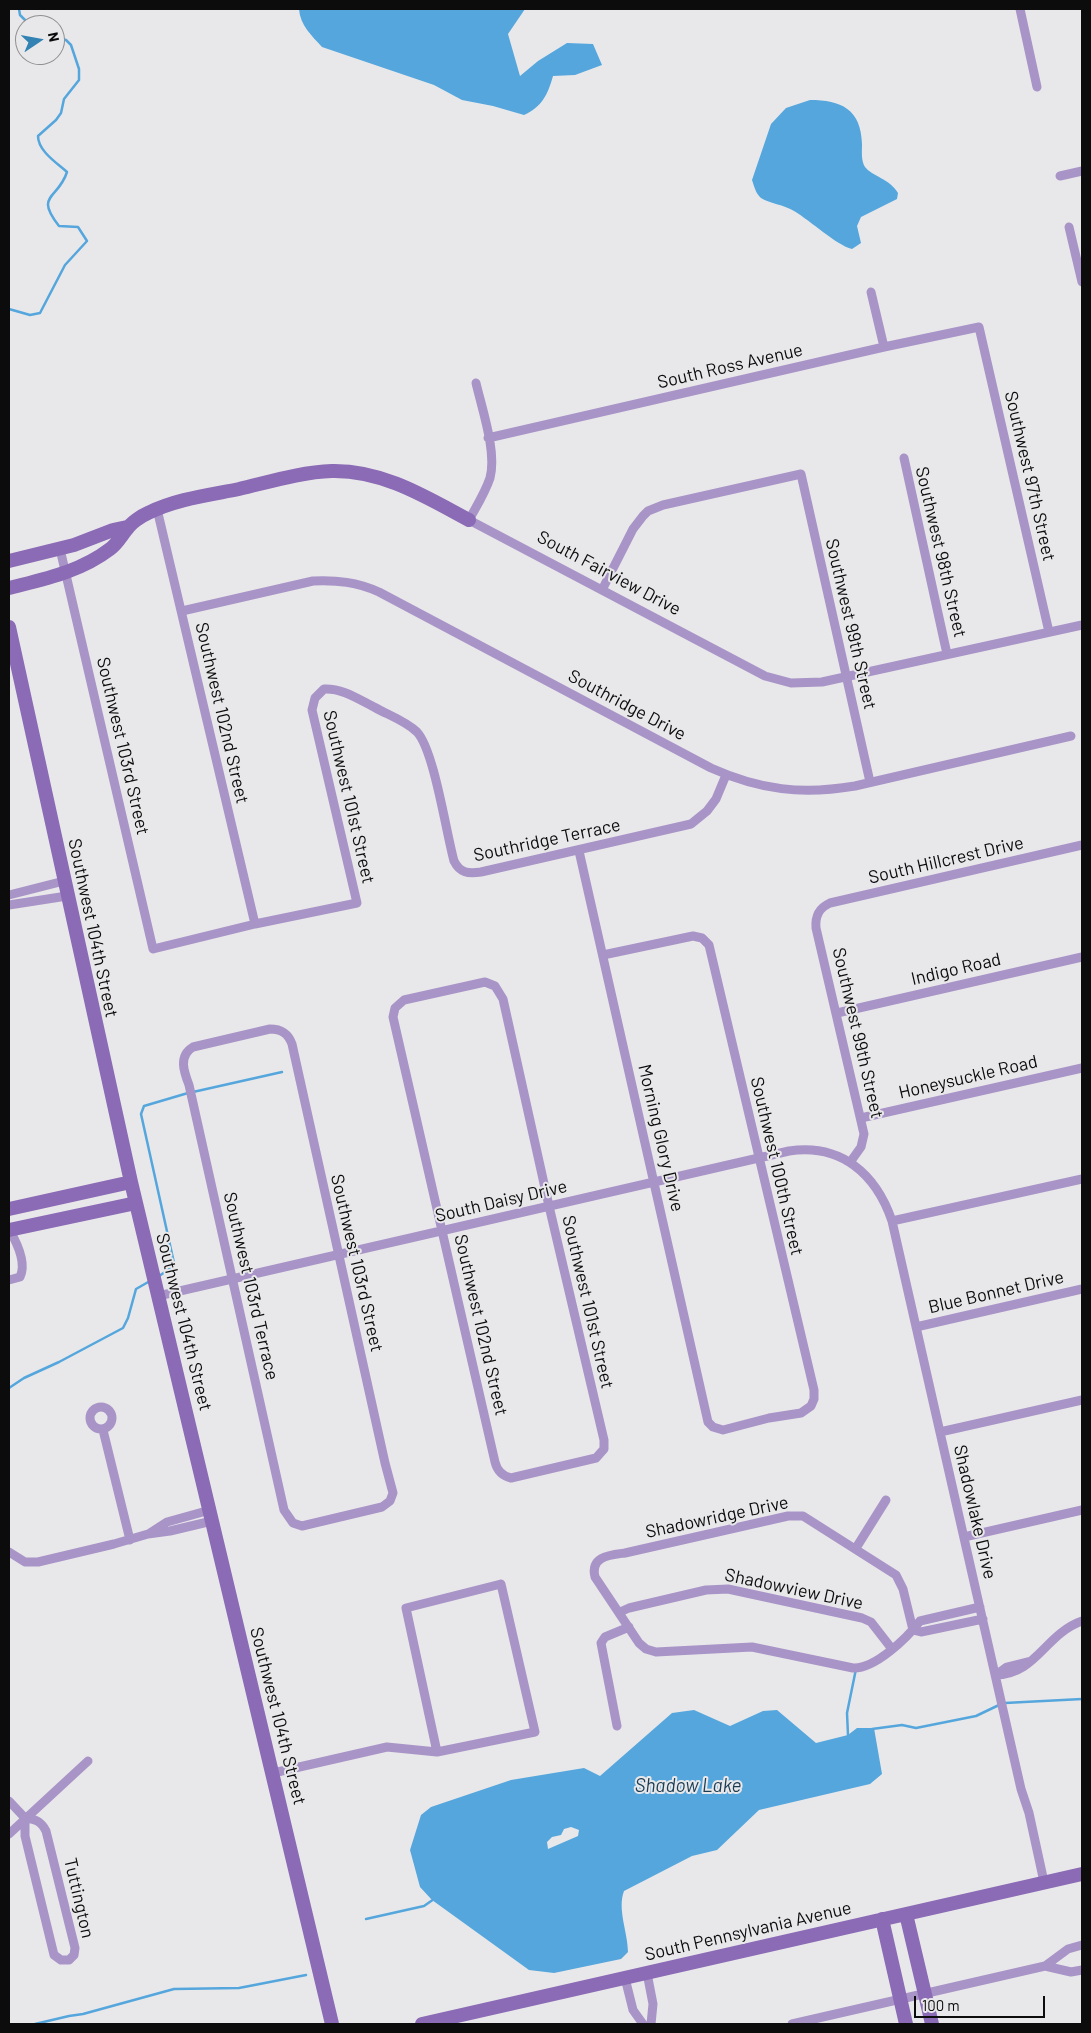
<!DOCTYPE html>
<style>
body{margin:0}
#map{position:relative;width:1091px;height:2033px;overflow:hidden;background:#e8e8ea;font-family:Barlow,sans-serif}
canvas{display:block}
.frame{position:absolute;inset:0;border:10px solid #0c0c0d;pointer-events:none}
.north{position:absolute;left:15px;top:15px;width:50px;height:50px;box-sizing:border-box;background:#e8e8ea;border:1px solid #909092;border-radius:50%;rotate:78deg;font-size:14px;font-weight:700;line-height:20px;text-align:center;color:#0c0c0d}
.north::after{content:'';display:block;margin:auto;width:18px;height:22px;background:#3283b4;clip-path:polygon(50% 0,100% 100%,50% 72%,0 100%)}
.scale{position:absolute;left:914px;top:1996px;width:131px;height:22px;box-sizing:border-box;border:2px solid #0c0c0d;border-top:0;padding-left:6px;font-size:15px;line-height:18px;white-space:nowrap;color:#0c0c0d;-webkit-text-stroke:4px #e8e8ea;paint-order:stroke}
</style>
<div id="map">
<canvas width="1091" height="2033"></canvas>
<div class="frame"></div>
<div class="north">N</div>
<div class="scale">100 m</div>
</div>
<script>
const ctx = document.querySelector('canvas').getContext('2d');
ctx.lineJoin = 'round';
function fillPath(path, color) {
  ctx.fillStyle = color;
  ctx.fill(path, 'evenodd');
}
function trace(path, color, width, dash) {
  ctx.strokeStyle = color;
  ctx.lineWidth = width;
  ctx.lineCap = dash ? 'butt' : 'round';
  ctx.setLineDash(dash || []);
  ctx.stroke(path);
}
function write(font, color, halo, rows, align = 'center') {
  ctx.font = font + ' Barlow,sans-serif';
  ctx.lineWidth = 4;
  ctx.setLineDash([]);
  ctx.textBaseline = 'middle';
  ctx.strokeStyle = halo;
  ctx.fillStyle = color;
  for (const [text, x, y, turn = 0] of rows) {
    ctx.save();
    ctx.translate(x, y);
    ctx.rotate((+turn || 0) * Math.PI / 180);
    ctx.textAlign = isNaN(turn) ? turn : align;
    if (halo) ctx.strokeText(text, 0, 0);
    ctx.fillText(text, 0, 0);
    ctx.restore();
  }
}
fillPath(new Path2D(`
 M299,9H525L508,34L520,76L538,61L567,43L593,44L602,65L575,75L553,76C548,94 542,107 524,115L493,106L462,100L434,85L322,47C312,36 300,25 299,9Z
 M810,100C841,100 861,109 862,144C862,151 861,161 865,167C872,176 890,179 898,193L897,199L861,217L857,226L861,243L852,249C836,245 811,221 794,211C785,205 768,203 761,198C756,194 754,186 752,180L771,124L786,108Z
 M694,1710L730,1726L763,1711L777,1710L816,1743L848,1735L857,1728H874L882,1774L870,1784L759,1810L717,1850L692,1856L624,1891C617,1909 628,1933 628,1952L621,1959L554,1973L529,1970L432,1900L420,1887L410,1850L421,1815L431,1807L511,1780L584,1768L600,1776L672,1713ZM571,1827L579,1830L578,1836L548,1849L547,1842L552,1837L561,1835L564,1829Z`), '#55a6dd');
trace(new Path2D(`
 M19,9L20,15L30,25
 M9,309L30,315L40,313L65,265L87,241L78,227L59,226C34,194 58,200 67,172C57,163 38,151 38,136L56,120L61,113L64,99L79,80V69L71,45L66,40L55,37
 M193,1092L282,1072
 M159,1276L168,1270L174,1263L141,1114L144,1106L188,1093
 M9,1388L24,1378L59,1362L123,1328L128,1318L136,1289L150,1281
 M1005,1703L1082,1699
 M872,1729L902,1725L916,1728L976,1716L999,1705
 M848,1735L847,1713L856,1669
 M366,1919L424,1906L434,1899
 M35,2024L69,2016L83,2014L174,1989L239,1988L306,1975`), '#55a6dd', 2.5);
trace(new Path2D(`
 M1020,9L1037,87
 M1060,176L1082,171
 M1069,227L1082,282
 M871,292L884,347
 M476,383C482,409 497,452 490,478C485,493 476,507 469,520L765,676L791,683L822,682L1082,625
 M488,438L884,347L979,327L1049,632
 M904,458L947,654
 M157,509L255,924
 M60,549L153,949L255,924L357,903L312,710L315,698L324,689C342,688 358,699 374,707C388,715 406,721 417,732C434,750 446,832 454,861C460,873 468,874 481,872L691,824L707,811L716,799L726,775
 M602,590L633,529L643,516L648,511L663,505L801,474L870,782
 M182,611L313,581C337,580 357,582 379,592L711,768C760,790 802,795 855,786L1071,736
 M579,851L708,1422L713,1427L723,1430L769,1418L801,1413L811,1406L814,1399V1390L709,945L702,938L693,936L603,955
 M9,895L64,881
 M9,905L67,896
 M485,982L495,986L503,999L549,1206L604,1440V1449L596,1458L511,1478C502,1476 497,1470 495,1462L393,1017L395,1008L404,1000Z
 M837,1013L1082,957
 M270,1029C281,1029 288,1033 292,1044L385,1463L393,1493L390,1501L382,1507L302,1526L293,1523L284,1510L189,1085C184,1072 178,1056 193,1047Z
 M861,1118L1082,1068
 M851,1161L861,1147L864,1134L816,928C815,916 819,908 830,903L1082,845
 M892,1221L1082,1179
 M9,1229C16,1241 27,1263 20,1277L9,1280
 M158,1296L789,1151C841,1143 876,1174 892,1221L1021,1789L1029,1813L1044,1882
 M916,1327L1082,1289
 M90 1418a11 11 0 1 1 22 0a11 11 0 1 1-22 0Z
 M103,1430L130,1540
 M940,1432L1082,1400
 M150,1533L167,1522L210,1510
 M964,1537L1082,1510
 M856,1548L886,1500
 M9,1552L25,1562H38L114,1544L148,1534L170,1531L212,1521
 M620,1612L629,1608L706,1590L728,1589L862,1618L871,1622L892,1649
 M913,1630L903,1589L896,1575L803,1516H788L625,1553C610,1555 590,1556 595,1577L639,1643L646,1649L656,1652L752,1647L853,1668C875,1669 907,1638 920,1621L980,1607
 M913,1630L921,1632L983,1619
 M995,1675C1036,1675 1045,1634 1082,1621
 M996,1675L1007,1667L1031,1661
 M617,1726L601,1643L605,1637L629,1627
 M273,1773L387,1747L437,1752L535,1732L501,1584L406,1608L437,1752
 M9,1801L25,1818C35,1819 41,1821 46,1831L75,1948L74,1955L69,1960H61L54,1955L25,1836V1818
 M9,1834L88,1761
 M1045,1966L1068,1949L1082,1945
 M647,1973L653,2004L651,2024
 M625,1978L633,2010L643,2024
 M792,2024L1045,1966L1071,1972L1082,1970`), '#a994c8', 9);
trace(new Path2D(`
 M9,561L74,545L113,530L127,527
 M9,588C44,579 80,572 110,549C118,543 121,536 127,529C131,523 141,516 148,513C176,499 209,495 239,489C269,482 301,472 332,471C383,470 426,497 469,520
 M9,627L131,1182L332,2024
 M9,1209L131,1182
 M9,1230L136,1203
 M906,1914L932,2024
 M882,1919L906,2024
 M422,2024L1082,1874`), '#8b6ab6', 14);
write('18px', '#0c0c0d', '#e8e8ea', [
 ["South Ross Avenue",730,366,-13],
 ["Southwest 97th Street",1030,476,77],
 ["Southwest 98th Street",941,552,77],
 ["South Fairview Drive",609,573,28],
 ["Southwest 99th Street",851,624,77],
 ["Southridge Drive",627,705,28],
 ["Southwest 102nd Street",222,713,77],
 ["Southwest 103rd Street",123,746,77],
 ["Southwest 101st Street",349,797,77],
 ["Southridge Terrace",547,840,-12],
 ["South Hillcrest Drive",946,860,-13],
 ["Southwest 104th Street",93,928,78],
 ["Indigo Road",956,969,-13],
 ["Southwest 99th Street",858,1033,77],
 ["Honeysuckle Road",968,1077,-13],
 ["Morning Glory Drive",661,1138,77],
 ["Southwest 100th Street",777,1166,77],
 ["South Daisy Drive",501,1201,-13],
 ["Southwest 103rd Street",357,1263,77],
 ["Southwest 103rd Terrace",251,1286,77],
 ["Blue Bonnet Drive",996,1292,-13],
 ["Southwest 101st Street",588,1302,77],
 ["Southwest 104th Street",184,1322,76],
 ["Southwest 102nd Street",481,1325,77],
 ["Shadowlake Drive",975,1512,77],
 ["Shadowridge Drive",717,1517,-12],
 ["Shadowview Drive",794,1589,12],
 ["Southwest 104th Street",278,1716,76],
 ["Tuttington",79,1898,77],
 ["South Pennsylvania Avenue",748,1931,-13]
]);
write('italic 19px', '#1a3d54', '#e8e8ea', [
 ["Shadow Lake",688,1786]
]);
</script>
